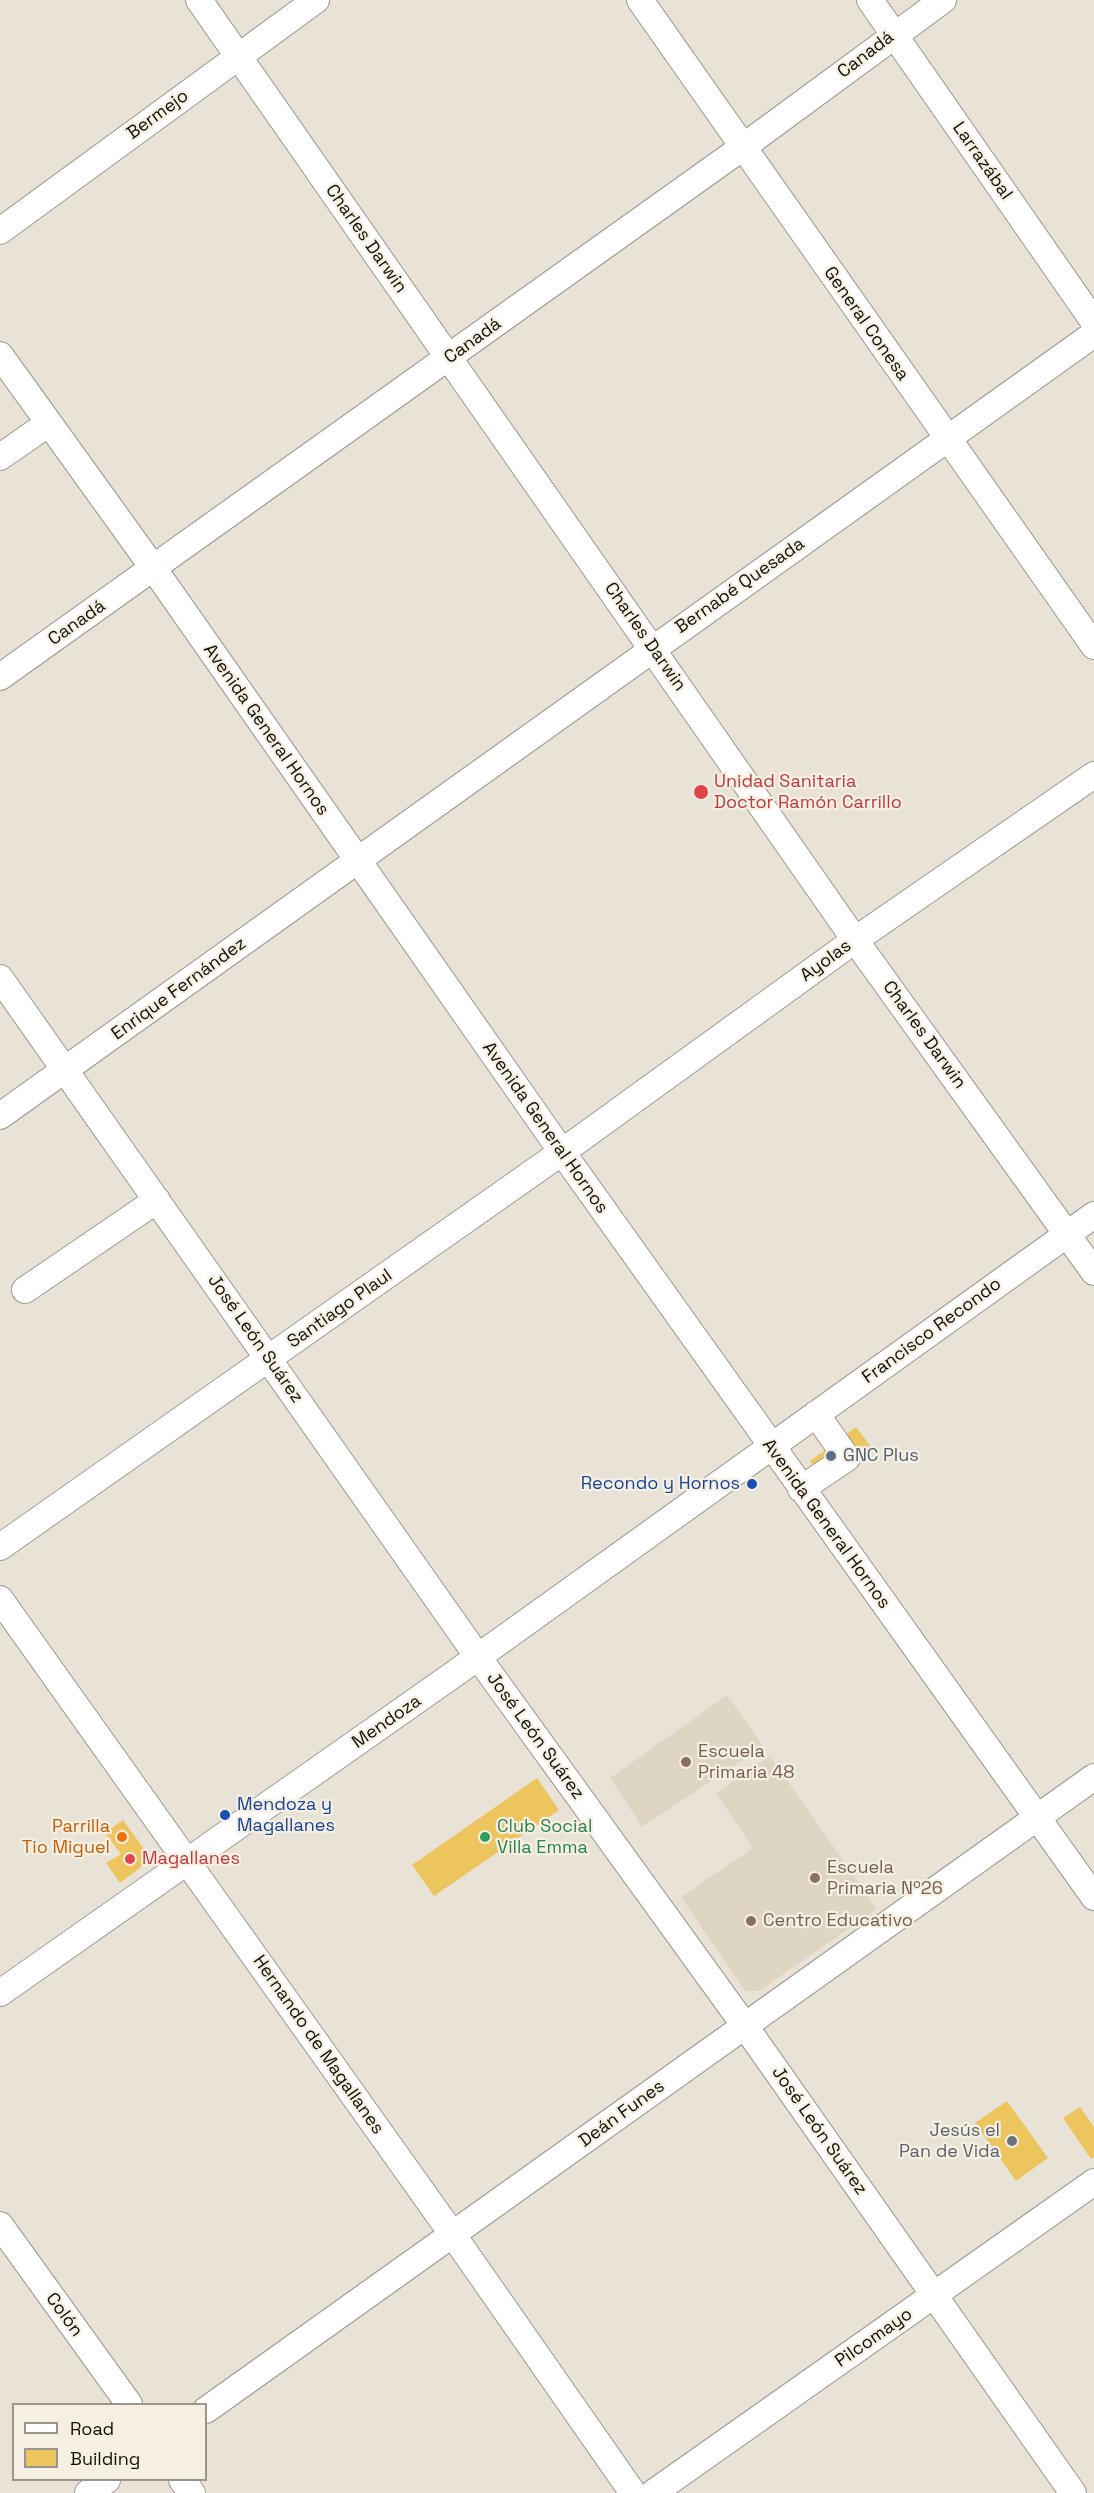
<!DOCTYPE html>
<meta charset="utf-8">
<style>
body{margin:0}
#map{position:relative;width:1094px;height:2493px;overflow:hidden;background:#e8e3d6;font-family:"Space Grotesk",sans-serif}
canvas{display:block}
.legend{position:absolute;left:12px;top:2403px;width:195px;height:78px;box-sizing:border-box;background:#f6f0e3;border:2px solid #9b968d;margin:0;padding:8px 10px;list-style:none;font-size:18px;color:#12100b}
.legend li{display:flex;align-items:center;gap:12px;height:30px}
.legend b{width:30px;border:2px solid #9b968d}
</style>
<div id="map">
<canvas width="1094" height="2493"></canvas>
<ul class="legend">
<li><b style="height:8px;background:#fff"></b>Road</li>
<li><b style="height:16px;background:#edc55f"></b>Building</li>
</ul>
</div>
<script>
const ctx = document.querySelector('canvas').getContext('2d');
ctx.lineJoin = 'round';
function fillPath(path, color) {
  ctx.fillStyle = color;
  ctx.fill(path, 'evenodd');
}
function trace(path, color, width, dash) {
  ctx.strokeStyle = color;
  ctx.lineWidth = width;
  ctx.lineCap = dash ? 'butt' : 'round';
  ctx.setLineDash(dash || []);
  ctx.stroke(path);
}
function write(font, color, halo, rows, align = 'center') {
  ctx.font = font + ' "Space Grotesk",sans-serif';
  ctx.lineWidth = 4.5;
  ctx.setLineDash([]);
  ctx.textBaseline = 'middle';
  ctx.strokeStyle = halo;
  ctx.fillStyle = color;
  for (const [text, x, y, turn = 0] of rows) {
    ctx.save();
    ctx.translate(x, y);
    ctx.rotate((+turn || 0) * Math.PI / 180);
    ctx.textAlign = isNaN(turn) ? turn : align;
    if (halo) ctx.strokeText(text, 0, 0);
    ctx.fillText(text, 0, 0);
    ctx.restore();
  }
}
fillPath(new Path2D(`
 M727,1695L763,1746L642,1827L610,1778Z
 M770,1756L877,1909L759,1991H745L681,1897L753,1848L716,1793Z`), '#ded6c2');
fillPath(new Path2D(`
 M856,1427L871,1447L824,1480L810,1461Z
 M537,1778L559,1810L434,1896L412,1865Z
 M123,1820L147,1853L145,1864L120,1883L106,1863L121,1854L105,1833Z
 M1007,2101L1048,2158L1016,2181L975,2123Z
 M1080,2107L1094,2127V2157L1091,2159L1063,2118Z`), '#edc55f');
const minor = new Path2D(`
 M199,0L855,940L1094,1272
 M640,0L1094,646
 M870,0L1094,322
 M0,231L316,0
 M0,355L154,569L562,1152L1094,1897
 M0,457L49,423
 M0,677L743,147L943,0
 M0,978L478,1657L745,2026L1073,2493
 M0,1116L1094,334
 M25,1290L157,1200
 M801,1489L847,1458L816,1414
 M0,1547L562,1152L855,940L1094,775
 M0,1599L453,2235L633,2493
 M0,1993L457,1672L1094,1215
 M0,2225L129,2404
 M206,2410L1094,1777
 M182,2480L192,2493
 M88,2493L107,2480
 M653,2493L1094,2182`);
trace(minor, '#9d988c', 28);
trace(minor, '#fff', 26);
for (const [x, y, r, color] of [
 [701,792,8,"#e0444e"],
 [831,1456,6,"#5c6f8a"],
 [752,1484,6,"#1a4fb4"],
 [686,1762,6,"#8d6e63"],
 [225,1815,6,"#1a4fb4"],
 [122,1837,6,"#e8710a"],
 [485,1837,6,"#2e9e5b"],
 [130,1859,6,"#e0444e"],
 [815,1878,6,"#8d6e63"],
 [751,1921,6,"#8d6e63"],
 [1012,2141,6,"#6b7280"]
]) {
  const dot = new Path2D();
  dot.arc(x, y, r, 0, 2 * Math.PI);
  ctx.fillStyle = color;
  ctx.fill(dot);
  trace(dot, '#f6f0e3', 2);
}
write('18px', '#12100b', '#f6f0e3', [
 ["Canadá",866,55,-37],
 ["Bermejo",158,115,-36],
 ["Larrazábal",982,161,55],
 ["Charles Darwin",366,239,55],
 ["General Conesa",866,324,55],
 ["Canadá",473,341,-36],
 ["Bernabé Quesada",740,586,-35],
 ["Canadá",77,623,-35],
 ["Charles Darwin",645,637,55],
 ["Avenida General Hornos",266,730,55],
 ["Ayolas",826,961,-36],
 ["Enrique Fernández",179,989,-36],
 ["Charles Darwin",924,1035,54],
 ["Avenida General Hornos",545,1128,55],
 ["Santiago Plaul",340,1309,-35],
 ["Francisco Recondo",932,1331,-36],
 ["José León Suárez",255,1339,55],
 ["Avenida General Hornos",826,1524,54],
 ["Mendoza",387,1722,-35],
 ["José León Suárez",535,1736,54],
 ["Hernando de Magallanes",318,2045,55],
 ["Deán Funes",622,2114,-36],
 ["José León Suárez",819,2131,55],
 ["Colón",64,2315,54],
 ["Pilcomayo",874,2338,-35]
]);
write('18px', '#be3a42', '#f6f0e3', [
 ["Unidad Sanitaria",714,782],
 ["Doctor Ramón Carrillo",714,803],
 ["Magallanes",142,1859]
], 'left');
write('18px', '#4e5e75', '#f6f0e3', [
 ["GNC Plus",843,1456]
], 'left');
write('18px', '#164399', '#f6f0e3', [
 ["Recondo y Hornos",740,1484],
 ["Mendoza y",237,1805,"left"],
 ["Magallanes",237,1826,"left"]
], 'right');
write('18px', '#785e54', '#f6f0e3', [
 ["Escuela",698,1752],
 ["Primaria 48",698,1773],
 ["Escuela",827,1868],
 ["Primaria Nº26",827,1889],
 ["Centro Educativo",763,1921]
], 'left');
write('18px', '#c56008', '#f6f0e3', [
 ["Parrilla",110,1827],
 ["Tio Miguel",110,1848]
], 'right');
write('18px', '#27864d', '#f6f0e3', [
 ["Club Social",497,1827],
 ["Villa Emma",497,1848]
], 'left');
write('18px', '#5b616d', '#f6f0e3', [
 ["Jesús el",1000,2131],
 ["Pan de Vida",1000,2152]
], 'right');
</script>
